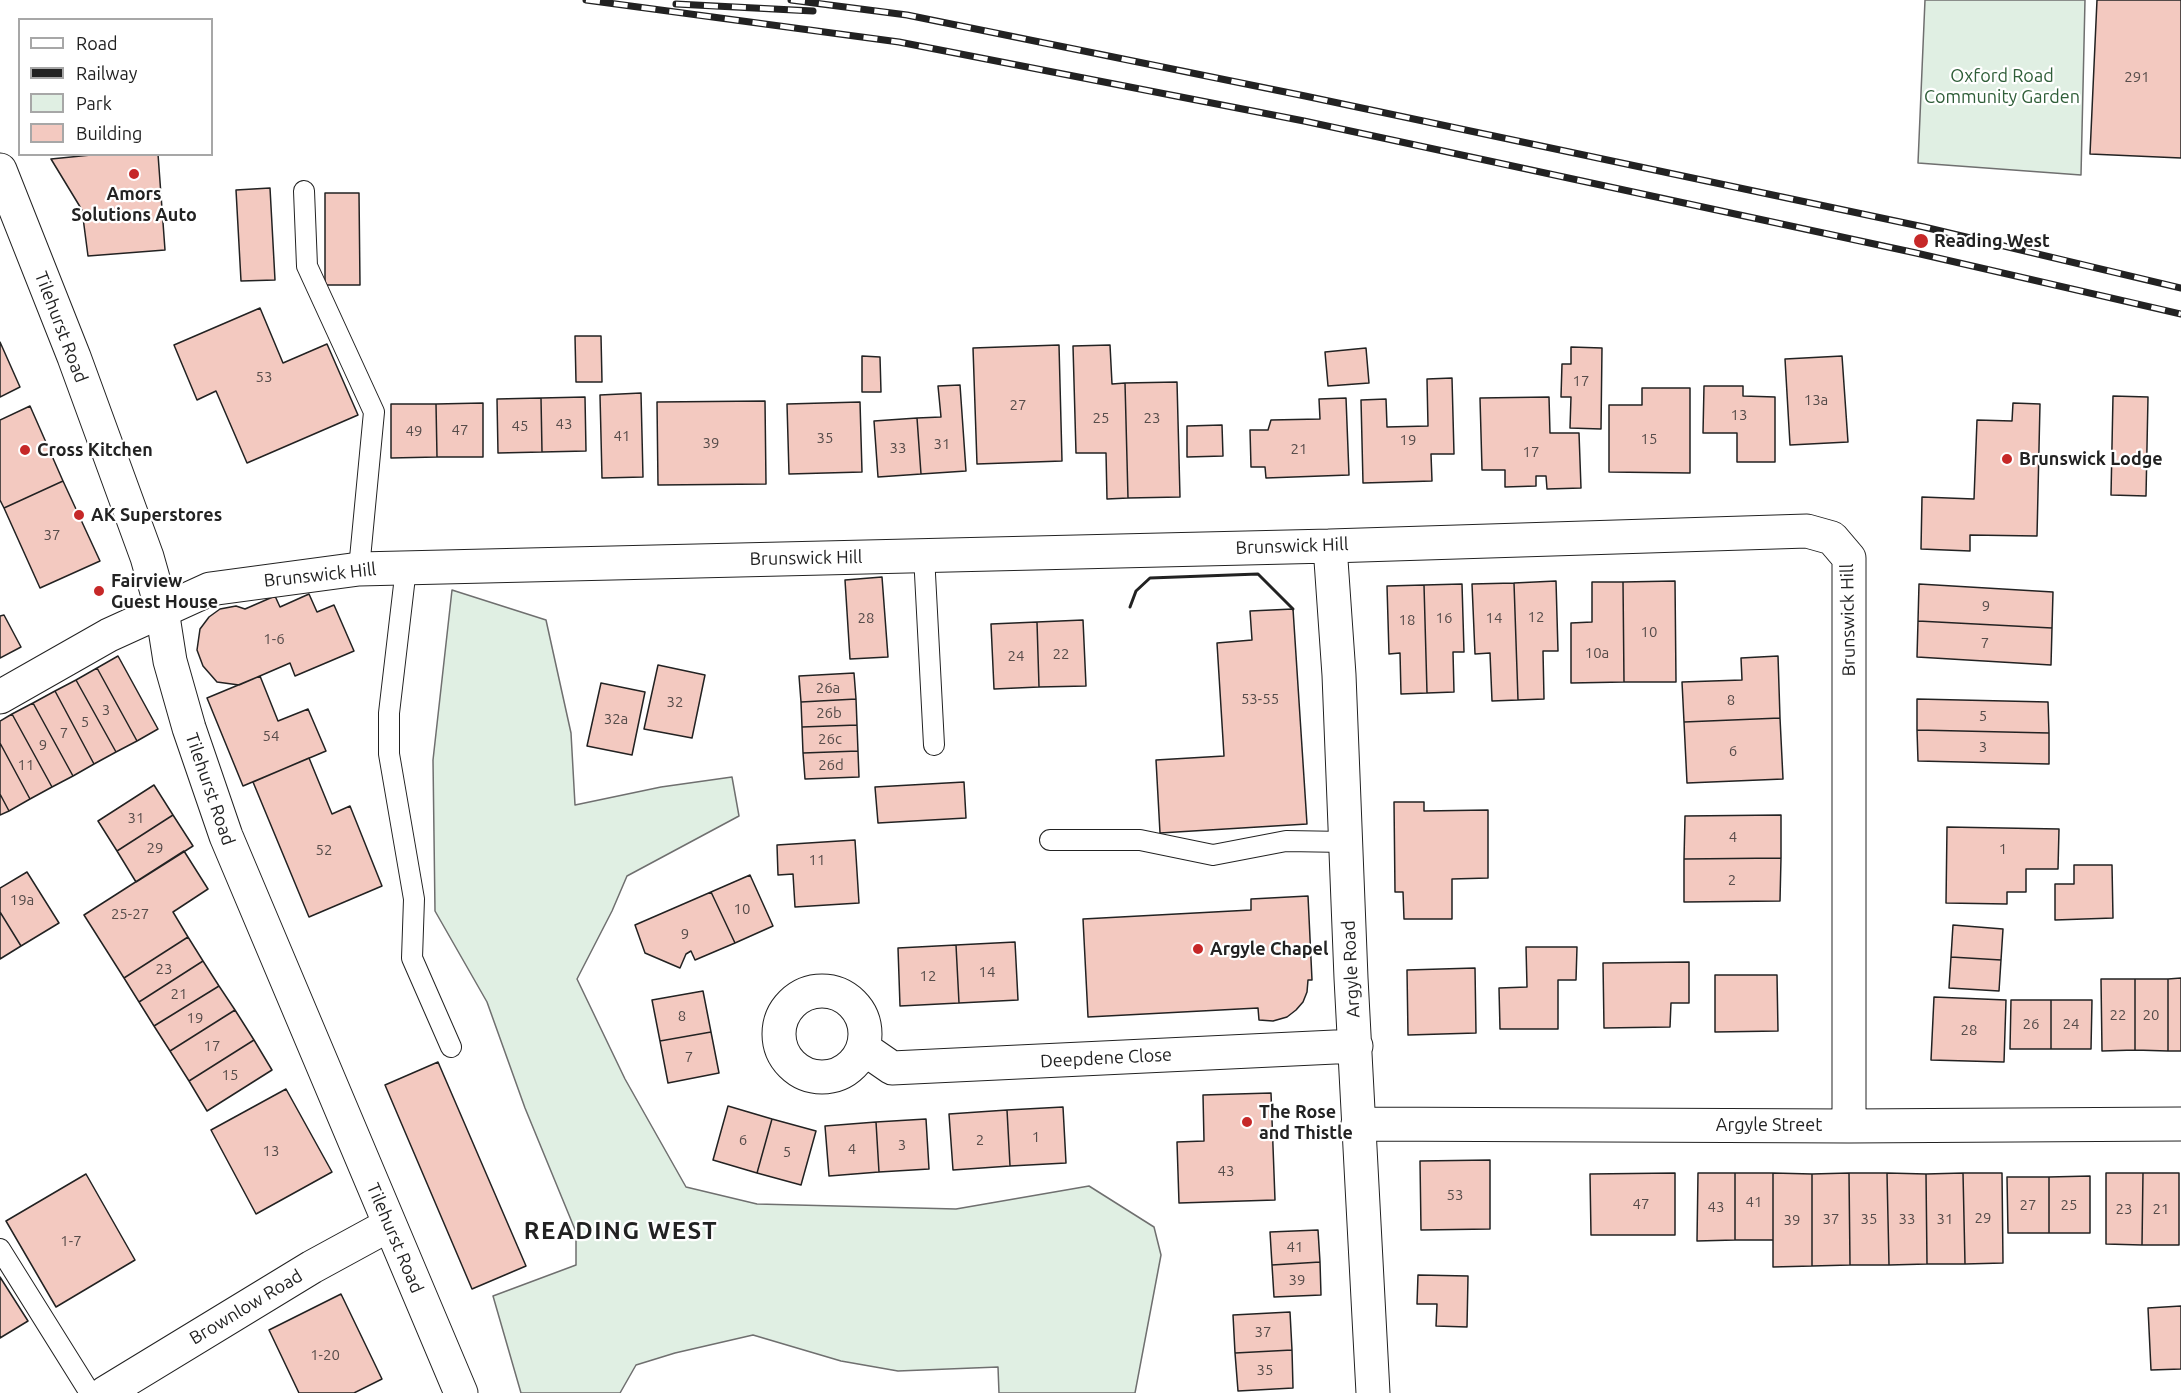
<!DOCTYPE html>
<style>
body{margin:0}
#map{position:relative;width:2181px;height:1393px;overflow:hidden;background:#fff;font-family:Ubuntu,sans-serif}
canvas{display:block}
.legend{position:absolute;left:18px;top:18px;width:195px;height:138px;box-sizing:border-box;background:#fff;border:2px solid #a7a7a7;margin:0;padding:8px 10px;list-style:none;font-size:18px;color:#222}
.legend li{display:flex;align-items:center;gap:12px;height:30px}
.legend b{width:30px;border:2px solid #a7a7a7}
</style>
<div id="map">
<canvas width="2181" height="1393"></canvas>
<ul class="legend">
<li><b style="height:8px;background:#fff"></b>Road</li>
<li><b style="height:8px;background:#222"></b>Railway</li>
<li><b style="height:16px;background:#e0efe3"></b>Park</li>
<li><b style="height:16px;background:#f3c9c0"></b>Building</li>
</ul>
</div>
<script>
const ctx = document.querySelector('canvas').getContext('2d');
ctx.lineJoin = 'round';
function fillPath(path, color) {
  ctx.fillStyle = color;
  ctx.fill(path, 'evenodd');
}
function trace(path, color, width, dash) {
  ctx.strokeStyle = color;
  ctx.lineWidth = width;
  ctx.lineCap = dash ? 'butt' : 'round';
  ctx.setLineDash(dash || []);
  ctx.stroke(path);
}
function write(font, color, halo, rows, align = 'center') {
  ctx.font = font + ' Ubuntu,sans-serif';
  ctx.lineWidth = 4.5;
  ctx.setLineDash([]);
  ctx.textBaseline = 'middle';
  ctx.strokeStyle = halo;
  ctx.fillStyle = color;
  for (const [text, x, y, turn = 0] of rows) {
    ctx.save();
    ctx.translate(x, y);
    ctx.rotate((+turn || 0) * Math.PI / 180);
    ctx.textAlign = isNaN(turn) ? turn : align;
    if (halo) ctx.strokeText(text, 0, 0);
    ctx.fillText(text, 0, 0);
    ctx.restore();
  }
}
const green = new Path2D(`
 M1925,0H2085L2081,175L1918,163Z
 M452,590L546,620L571,733L575,805L661,787L732,777L739,816L627,876L612,911L577,979L625,1079L686,1187L757,1204L956,1209L1089,1186L1154,1227L1161,1255L1135,1393H999L998,1367L898,1371L841,1361L753,1335L675,1353L636,1365L620,1393H521L493,1296L576,1265V1232L525,1108L487,1002L435,911L433,760Z`);
fillPath(green, '#e0efe3');
trace(green, '#6f6f6f', 1.5);
const building = new Path2D(`
 M2097,0H2181V158L2090,154Z
 M101,154H158L165,250L88,256L82,210L51,159Z
 M270,188L275,280L241,281L236,190Z
 M325,193H359L360,285H325Z
 M260,308L283,363L327,344L358,415L247,463L216,391L197,400L174,345Z
 M575,336H601L602,382H576Z
 M0,342L20,387L0,397Z
 M1059,345L1062,461L977,464L973,348Z
 M1110,345L1112,384L1125,383L1128,498L1107,499L1106,453H1076L1073,346Z
 M1571,347L1602,348L1601,429L1570,428L1571,397H1561L1562,364H1571Z
 M1366,348L1369,383L1328,386L1325,352Z
 M862,356L880,357L881,392H862Z
 M1842,356L1848,442L1790,445L1785,359Z
 M1452,378L1454,454H1431L1432,481L1363,483L1361,400L1386,399L1387,427L1428,426L1427,379Z
 M1177,382L1180,497L1128,498L1125,383Z
 M960,385L966,471L921,474L917,418L941,417L938,386Z
 M1704,386H1743V396L1775,397V462H1737V433H1703Z
 M1642,388H1690V473L1609,472V405H1642Z
 M641,393L643,477L602,478L600,395Z
 M2113,396L2148,397L2146,496L2111,495Z
 M585,397L586,451L542,452L541,398Z
 M1549,397L1550,433H1579L1581,488L1547,489L1546,476H1536V486L1505,487V470H1482L1480,398Z
 M541,398L542,452L498,453L497,399Z
 M1346,398L1349,475L1266,478L1265,467H1251L1250,430H1268L1271,420L1320,419L1319,399Z
 M765,401L766,484L658,485L657,402Z
 M860,402L862,472L789,474L787,404Z
 M483,403V457H437L436,404Z
 M2013,403L2040,404L2037,536L1970,535V551L1921,549L1922,497L1974,499L1977,420L2012,421Z
 M391,404H436L437,457L391,458Z
 M30,406L63,481L4,508L0,500V420Z
 M917,418L921,474L878,477L874,421Z
 M1222,425L1223,456L1187,457V426Z
 M63,481L100,561L40,588L4,508Z
 M882,577L888,657L850,659L845,580Z
 M1556,581L1558,651H1543L1544,699L1518,700L1514,583Z
 M1675,581L1676,682H1624L1623,582Z
 M1592,582H1623L1624,682L1571,683V623L1592,622Z
 M1514,583L1518,700L1492,701L1490,653L1475,654L1472,584Z
 M1462,584L1464,652H1453L1454,692L1427,693L1424,585Z
 M1919,584L2053,592L2052,628L1918,621Z
 M1424,585L1427,693L1401,694L1400,653L1389,654L1387,586Z
 M309,594L317,612L334,605L354,651L295,676L290,663L239,685L217,682L203,666L197,650L200,629L209,617L220,609L236,606L245,609L275,596L280,607Z
 M1293,609L1307,824L1160,833L1156,760L1224,756L1217,643L1252,640L1250,611Z
 M4,615L21,647L0,658V616Z
 M1083,620L1086,686L1039,687L1037,622Z
 M1918,621L2052,628L2051,665L1917,657Z
 M1037,622L1039,687L994,689L991,624Z
 M118,656L158,729L137,741L97,668Z
 M1778,656L1780,718L1684,722L1682,682L1742,680L1741,658Z
 M658,665L705,675L692,738L644,729Z
 M97,668L137,741L116,752L76,680Z
 M854,673L856,699L801,702L799,676Z
 M260,676L278,721L308,709L326,751L243,786L207,698Z
 M76,680L116,752L94,764L55,691Z
 M601,683L645,692L632,755L587,746Z
 M55,691L94,764L73,776L33,703Z
 M856,699L857,725L802,727L801,702Z
 M1917,699L2048,702L2049,733L1917,730Z
 M33,703L73,776L52,787L12,714Z
 M12,714L52,787L30,799L0,743V721Z
 M1780,718L1783,779L1687,783L1684,722Z
 M857,725L858,751L803,753L802,727Z
 M1917,730L2049,733V764L1918,761Z
 M0,743L30,799L9,811L0,794Z
 M858,751L859,777L805,779L803,753Z
 M309,758L332,814L350,806L382,886L309,917L253,782Z
 M964,782L966,818L878,823L875,787Z
 M154,785L173,815L117,851L98,821Z
 M0,794L9,811L0,815Z
 M1394,802H1424V811L1488,810V878L1452,879V919H1404L1403,892H1395Z
 M173,815L193,846L136,882L117,851Z
 M1781,815V858L1684,859L1685,816Z
 M1947,827L2059,829L2058,869H2026V892H2007V904L1946,903Z
 M855,840L859,903L795,907L793,874L778,875L777,845Z
 M184,851L208,889L173,912L188,937L124,978L84,915Z
 M1781,858L1780,901L1684,902V859Z
 M2074,865H2112L2113,918L2055,920V884H2074Z
 M27,872L59,923L21,946L0,912V888Z
 M750,875L773,926L735,943L711,892Z
 M711,892L735,943L695,960L691,951L686,954L680,968L645,953L635,925Z
 M1308,896L1312,980H1308L1307,992L1303,1002L1296,1010L1287,1017L1273,1021L1259,1020L1258,1008L1088,1017L1083,919L1251,910V899Z
 M0,912L21,946L0,959Z
 M1953,925L2003,929L2001,960L1951,957Z
 M188,937L203,961L139,1002L124,978Z
 M1015,942L1018,1000L959,1003L956,945Z
 M956,945L959,1003L900,1006L898,948Z
 M1526,947H1577L1576,980H1558V1029H1500L1499,988L1527,987Z
 M1951,957L2001,960L1999,991L1949,988Z
 M203,961L219,986L154,1026L139,1002Z
 M1689,962V1003H1671L1670,1027L1604,1028L1603,963Z
 M1475,968L1476,1033L1408,1035L1407,970Z
 M1715,975H1777L1778,1031L1715,1032Z
 M2181,978V1051H2168V979Z
 M2101,979H2135V1050L2102,1051Z
 M2135,979H2168V1051L2135,1050Z
 M219,986L235,1010L170,1051L154,1026Z
 M703,991L711,1032L660,1041L652,1000Z
 M1934,997L2006,1000L2004,1062L1931,1060Z
 M2011,1000H2051V1049H2010Z
 M2051,1000H2092L2091,1049H2051Z
 M235,1010L254,1040L189,1081L170,1051Z
 M711,1032L719,1073L668,1083L660,1041Z
 M254,1040L272,1070L207,1111L189,1081Z
 M438,1062L526,1266L472,1289L385,1085Z
 M286,1089L332,1172L256,1214L211,1130Z
 M1271,1093L1275,1200L1179,1203L1177,1142L1204,1141L1203,1095Z
 M728,1106L772,1119L757,1173L713,1160Z
 M1063,1107L1066,1163L1010,1166L1007,1110Z
 M1007,1110L1010,1166L953,1170L949,1114Z
 M772,1119L816,1131L801,1185L757,1173Z
 M926,1119L929,1169L879,1172L876,1122Z
 M876,1122L879,1172L829,1176L825,1126Z
 M1490,1160V1229L1421,1230L1420,1161Z
 M1675,1173V1235H1591L1590,1174Z
 M1698,1173H1735V1240L1697,1241Z
 M1735,1173H1773V1240H1735Z
 M1773,1173L1812,1174V1266L1773,1267Z
 M1849,1173L1850,1265L1812,1266V1174Z
 M1849,1173H1887L1889,1265H1850Z
 M1887,1173L1926,1174L1927,1264L1889,1265Z
 M1963,1173H2002L2003,1263L1965,1264Z
 M1963,1173L1965,1264H1927L1926,1174Z
 M2106,1173H2143L2142,1245L2106,1244Z
 M2143,1173H2179V1245H2142Z
 M86,1174L135,1260L56,1307L6,1221Z
 M2090,1176V1233H2049V1177Z
 M2007,1177H2049V1233H2008Z
 M1318,1230L1320,1262L1272,1265L1270,1232Z
 M1320,1262L1321,1295L1274,1297L1272,1265Z
 M1418,1275L1468,1276L1467,1327L1436,1326L1437,1304H1417Z
 M0,1277L28,1321L0,1338Z
 M341,1294L382,1379L354,1393H299L269,1330Z
 M2181,1306V1369L2151,1370L2148,1308Z
 M1290,1312L1292,1350L1235,1353L1233,1315Z
 M1292,1350L1293,1388L1238,1391L1235,1353Z`);
fillPath(building, '#f3c9c0');
trace(building, '#222', 1.5);
const service = new Path2D(`
 M304,191L307,266L374,412L359,569
 M924,555L934,745
 M406,568L389,713V754L414,899L412,958L451,1047
 M1050,840H1140L1213,855L1286,841L1346,842
 M0,1249L90,1393`);
const minor = new Path2D(`
 M1330,546L1339,675L1351,978L1373,1393
 M0,697L109,635L210,589L359,569L1330,546L1807,531L1832,538L1849,558V1126
 M779 1034a43 43 0 1 1 86 0a43 43 0 1 1-86 0Z
 M863,1048L892,1068L1356,1046
 M1358,1124L1849,1126L2181,1124
 M105,1393L312,1267L389,1225`);
const tertiary = new Path2D(`
 M0,170L74,357L147,557L162,610L170,661L189,728L226,836L461,1393`);
trace(service, '#222', 22);
trace(minor, '#222', 35);
trace(tertiary, '#222', 35);
trace(service, '#fff', 20);
trace(minor, '#fff', 33);
trace(tertiary, '#fff', 33);
const rail = new Path2D(`
 M586,0L899,42L1304,121L1916,253L2181,314
 M791,0L907,15L1305,96L1924,227L2181,288
 M676,4L813,11`);
trace(rail, '#222', 7);
trace(rail, '#fff', 4.5, [14]);
trace(new Path2D(`
 M1130,607L1136,591L1150,578L1258,574L1293,609`), '#222', 3);
for (const [x, y, r, color] of [
 [134,174,6,"#c62828"],
 [1921,241,8,"#c62828"],
 [25,450,6,"#c62828"],
 [2007,459,6,"#c62828"],
 [79,515,6,"#c62828"],
 [99,591,6,"#c62828"],
 [1198,949,6,"#c62828"],
 [1247,1122,6,"#c62828"]
]) {
  const dot = new Path2D();
  dot.arc(x, y, r, 0, 2 * Math.PI);
  ctx.fillStyle = color;
  ctx.fill(dot);
  trace(dot, '#fff', 2);
}
write('15px', '#564c4a', null, [
 ["291",2137,77],
 ["53",264,377],
 ["17",1581,381],
 ["13a",1816,400],
 ["27",1018,405],
 ["13",1739,415],
 ["25",1101,418],
 ["23",1152,418],
 ["43",564,424],
 ["45",520,426],
 ["47",460,430],
 ["49",414,431],
 ["41",622,436],
 ["35",825,438],
 ["15",1649,439],
 ["19",1408,440],
 ["39",711,443],
 ["31",942,444],
 ["33",898,448],
 ["21",1299,449],
 ["17",1531,452],
 ["37",52,535],
 ["9",1986,606],
 ["12",1536,617],
 ["28",866,618],
 ["16",1444,618],
 ["14",1494,618],
 ["18",1407,620],
 ["10",1649,632],
 ["1-6",274,639],
 ["7",1985,643],
 ["10a",1597,653],
 ["22",1061,654],
 ["24",1016,656],
 ["26a",828,688],
 ["53-55",1260,699],
 ["8",1731,700],
 ["32",675,702],
 ["3",106,710],
 ["26b",829,713],
 ["5",1983,716],
 ["32a",616,719],
 ["5",85,722],
 ["7",64,733],
 ["54",271,736],
 ["26c",830,739],
 ["9",43,745],
 ["3",1983,747],
 ["6",1733,751],
 ["11",26,765],
 ["26d",831,765],
 ["31",136,818],
 ["4",1733,837],
 ["29",155,848],
 ["1",2003,849],
 ["52",324,850],
 ["11",817,860],
 ["2",1732,880],
 ["19a",22,900],
 ["10",742,909],
 ["25-27",130,914],
 ["9",685,934],
 ["23",164,969],
 ["14",987,972],
 ["12",928,976],
 ["21",179,994],
 ["22",2118,1015],
 ["20",2151,1015],
 ["8",682,1016],
 ["19",195,1018],
 ["26",2031,1024],
 ["24",2071,1024],
 ["28",1969,1030],
 ["17",212,1046],
 ["7",689,1057],
 ["15",230,1075],
 ["1",1036,1137],
 ["6",743,1140],
 ["2",980,1140],
 ["3",902,1145],
 ["4",852,1149],
 ["13",271,1151],
 ["5",787,1152],
 ["43",1226,1171],
 ["53",1455,1195],
 ["41",1754,1202],
 ["47",1641,1204],
 ["27",2028,1205],
 ["25",2069,1205],
 ["43",1716,1207],
 ["23",2124,1209],
 ["21",2161,1209],
 ["29",1983,1218],
 ["37",1831,1219],
 ["35",1869,1219],
 ["33",1907,1219],
 ["31",1945,1219],
 ["39",1792,1220],
 ["1-7",71,1241],
 ["41",1295,1247],
 ["39",1297,1280],
 ["37",1263,1332],
 ["1-20",325,1355],
 ["35",1265,1370]
]);
write('18px', '#2f5e38', '#fff', [
 ["Oxford Road",2002,76],
 ["Community Garden",2002,97]
]);
write('bold 18px', '#222', '#fff', [
 ["Amors",134,194,"center"],
 ["Solutions Auto",134,215,"center"],
 ["Reading West",1934,241],
 ["Cross Kitchen",37,450],
 ["Brunswick Lodge",2019,459],
 ["AK Superstores",91,515],
 ["Fairview",111,581],
 ["Guest House",111,602],
 ["Argyle Chapel",1210,949],
 ["The Rose",1259,1112],
 ["and Thistle",1259,1133]
], 'left');
write('18px', '#222', '#fff', [
 ["Tilehurst Road",61,327,69],
 ["Brunswick Hill",1292,546,-2],
 ["Brunswick Hill",806,558,-1],
 ["Brunswick Hill",320,575,-6],
 ["Brunswick Hill",1848,620,-91],
 ["Tilehurst Road",210,789,71],
 ["Argyle Road",1351,969,-93],
 ["Deepdene Close",1106,1058,-3],
 ["Argyle Street",1769,1125],
 ["Tilehurst Road",395,1238,67],
 ["Brownlow Road",246,1307,-31]
]);
ctx.letterSpacing = '1.5px';
write('bold 24px', '#222', '#fff', [
 ["READING WEST",621,1231]
]);
ctx.letterSpacing = '0px';
</script>
